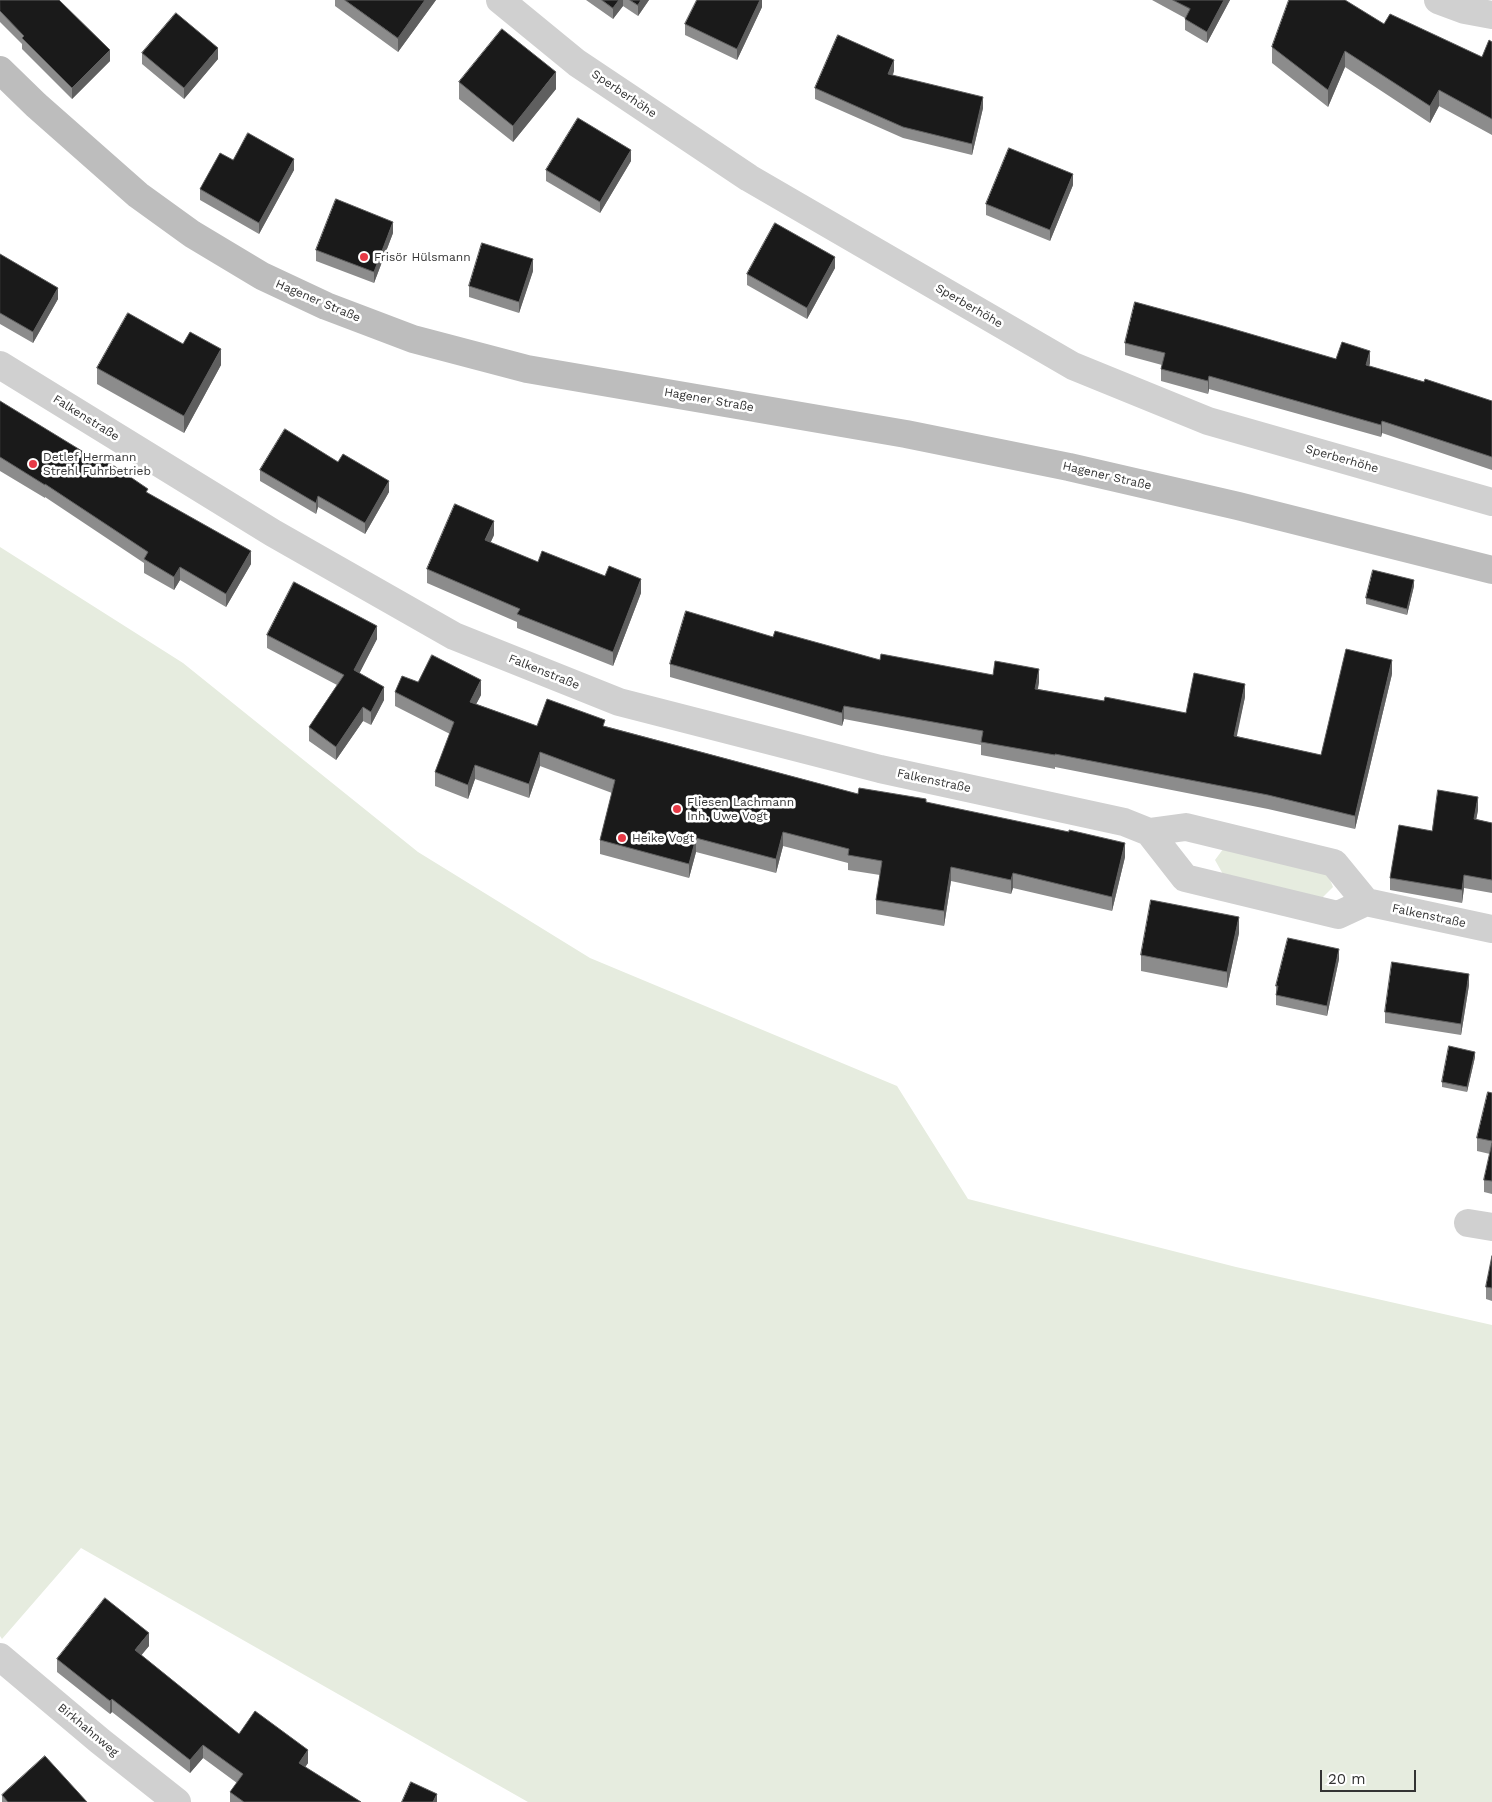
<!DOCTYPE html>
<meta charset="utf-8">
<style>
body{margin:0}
#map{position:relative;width:1492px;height:1802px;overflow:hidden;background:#fff;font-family:"Work Sans",sans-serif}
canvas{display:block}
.scale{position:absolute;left:1320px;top:1770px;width:96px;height:22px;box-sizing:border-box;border:2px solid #333;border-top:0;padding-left:6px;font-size:15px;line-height:18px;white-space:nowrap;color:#333;-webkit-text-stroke:4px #fff;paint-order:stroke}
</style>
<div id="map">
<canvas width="1492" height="1802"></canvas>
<div class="scale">20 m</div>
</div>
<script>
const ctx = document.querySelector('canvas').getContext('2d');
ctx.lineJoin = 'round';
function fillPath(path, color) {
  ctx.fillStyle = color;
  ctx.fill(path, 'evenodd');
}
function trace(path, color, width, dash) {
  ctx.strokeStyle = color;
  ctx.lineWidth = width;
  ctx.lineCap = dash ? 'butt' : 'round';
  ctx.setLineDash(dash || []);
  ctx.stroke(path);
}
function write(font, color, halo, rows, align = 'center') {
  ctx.font = font + ' "Work Sans",sans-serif';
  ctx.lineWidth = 5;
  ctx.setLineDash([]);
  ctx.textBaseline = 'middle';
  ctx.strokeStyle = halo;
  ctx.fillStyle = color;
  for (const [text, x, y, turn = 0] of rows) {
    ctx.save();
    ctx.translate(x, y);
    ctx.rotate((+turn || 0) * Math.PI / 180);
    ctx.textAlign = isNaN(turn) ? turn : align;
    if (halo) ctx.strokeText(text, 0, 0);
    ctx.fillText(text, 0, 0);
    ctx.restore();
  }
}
fillPath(new Path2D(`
 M0,547L183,663L418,852L590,958L897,1086L968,1199L1236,1267L1492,1325V1802H528L81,1548L2,1639L0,1636Z
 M1229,841L1324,865L1333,887L1314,906L1229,885L1215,860Z`), '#e6ecdf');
trace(new Path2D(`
 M500,0L577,63L749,178L1073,366L1208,421L1492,502
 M1438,0L1465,10L1492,15
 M0,365L273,533L454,636L619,702L880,769L1124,822L1149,832L1185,878L1338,915L1366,902L1492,929
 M1149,832L1186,827L1334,863L1366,902
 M1468,1223L1492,1227
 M0,1657L100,1741L177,1802`), '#d0d0d0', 28);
trace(new Path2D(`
 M0,70L36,105L138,195L192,234L262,276L326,306L413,339L527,369L906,434L1069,467L1238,506L1492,570`), '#bdbdbd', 28);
fillPath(new Path2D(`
 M0,0L110,61L72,99L22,49V44L0,22Z
 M335,0H436L398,52L335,6Z
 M586,0H649L638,16L623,6L613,19Z
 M762,0V7L737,60L685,35V24Z
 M1152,0H1230L1207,43L1185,30V18Z
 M1384,24L1482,57L1492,42V135L1439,106L1430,123L1345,67L1328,107L1272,63V47Z
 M142,53L218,59L184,99L142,64Z
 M894,71L893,75L983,108L972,155L903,138L815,99V88Z
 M459,82L556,89L513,142L459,99Z
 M233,160L294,170L259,234L200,200V189Z
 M631,161L600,213L546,181V170Z
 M1073,185L1050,241L986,215V204Z
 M393,233L374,283L316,261V250Z
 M0,254L58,299L33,343L0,324Z
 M835,268L807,319L747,285V274Z
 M533,271L519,313L469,297V286Z
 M1125,343L1336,359L1370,363L1369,366L1492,401V470L1382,433L1381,437L1209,389L1208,394L1161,381V369L1162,365L1125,355Z
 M221,365L184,433L97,384V368Z
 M0,401L148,493L251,564L226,607L180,580L174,590L144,573V563L45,497V498L0,471Z
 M260,470L389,492L365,534L318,507L316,514L260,481Z
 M494,535L490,543L538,562L641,593L613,666L517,628V622L427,583V569Z
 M1414,586L1407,615L1366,604V598Z
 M267,635L377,639L359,673L384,700L371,725L363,721L336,760L309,741V727L337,685L267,648Z
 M773,637L880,660L993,675L1039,682L1038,689L1104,701L1186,713L1245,697L1236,736L1321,755L1392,674L1355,829L1268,809L1055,767V769L981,755V745L844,719L842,726L670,677V664Z
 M418,682L481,695L476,704L537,726H605L858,794L926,803L1125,857L1112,911L1013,888L1011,894L951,881L944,926L876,914V900L880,875L848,870V863L783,846L776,873L696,852L689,878L600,854V840L612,793L540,766L529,798L475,779L468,799L435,786V772L450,734L395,706V692Z
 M1478,810L1476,819L1492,823V893L1464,888L1462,903L1390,890V878L1432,831Z
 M1239,933L1227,988L1141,971V955Z
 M1339,959L1327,1016L1276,1005V986Z
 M1469,985L1461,1035L1385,1023V1012Z
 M1475,1057L1467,1092L1442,1087V1082Z
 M1492,1093V1194L1484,1192V1180L1490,1154L1477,1151V1138Z
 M1492,1256V1301L1486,1299V1287Z
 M149,1646L141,1655L239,1734L308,1763L305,1767L361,1802H230V1792L237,1783L203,1758L190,1773L112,1712L110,1714L57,1672V1659Z
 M2,1795L87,1802H2Z`), '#8c8c8c');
fillPath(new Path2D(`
 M425,0H436L398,52V38Z
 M619,0H623V6L613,19V8Z
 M641,0H649L638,16V5Z
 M760,0H762V7L737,60V49Z
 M1224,0H1230L1207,43V32Z
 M218,48V59L184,99V88Z
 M110,50V61L72,99V88Z
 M1345,51V67L1328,107V90Z
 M894,60V71L888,85V74Z
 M556,72V89L513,142V126Z
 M1439,90V106L1430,123V106Z
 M983,97V108L972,155V144Z
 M631,150V161L600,213V202Z
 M294,159V170L259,234V223Z
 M1073,174V185L1050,241V230Z
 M393,222V233L374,283V272Z
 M835,257V268L807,319V308Z
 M533,259V271L519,313V302Z
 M58,288V299L33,343V332Z
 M221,349V365L184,433V416Z
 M1370,351V363L1366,377V365Z
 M1209,376V389L1208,394V381Z
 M1382,421V433L1381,437V425Z
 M389,481V492L365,534V523Z
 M318,496V507L316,514V503Z
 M494,521V535L485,555V540Z
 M251,551V564L226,607V594Z
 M180,567V580L174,590V577Z
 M641,579V593L613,666V652Z
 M1414,580V586L1407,615V609Z
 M377,626V639L354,684V670Z
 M1392,660V674L1355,829V816Z
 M1039,669V682L1035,702V689Z
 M481,680V695L470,716V702Z
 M1245,684V697L1234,750V736Z
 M384,687V700L371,725V712Z
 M844,706V719L842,726V713Z
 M363,707V721L336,760V747Z
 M540,752V766L529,798V784Z
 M475,765V779L468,799V785Z
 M1478,797V810L1474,832V819Z
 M783,832V846L776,873V859Z
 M696,838V852L689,878V864Z
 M1125,843V857L1112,911V897Z
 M951,867V881L944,926V911Z
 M1013,873V888L1011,894V880Z
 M1464,875V888L1462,903V890Z
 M1239,917V933L1227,988V972Z
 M1339,949V959L1327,1016V1006Z
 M1469,974V985L1461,1035V1024Z
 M1475,1052V1057L1467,1092V1087Z
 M149,1633V1646L135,1663V1650Z
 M112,1699V1712L110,1714V1701Z
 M203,1745V1758L190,1773V1760Z
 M308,1750V1763L299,1776V1763Z
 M437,1794V1802H433Z`), '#5f5f5f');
const building = new Path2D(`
 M0,0H59L110,50L72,88L22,38L24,36L0,11Z
 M345,0H425L398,38Z
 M602,0H619L613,8Z
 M630,0H641L638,5Z
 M697,0H760L737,49L685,24Z
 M1173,0H1224L1207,32L1185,19L1190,9Z
 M1289,0H1345L1384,24L1390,14L1482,57L1489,40L1492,42V119L1439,90L1430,106L1345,51L1328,90L1272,47Z
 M176,13L218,48L184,88L142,53Z
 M502,29L556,72L513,126L459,82Z
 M838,35L894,60L888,74L983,97L972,144L903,127L815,88Z
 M578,118L631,150L600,202L546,170Z
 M248,133L294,159L259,223L200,189L220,153L233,160Z
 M1009,148L1073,174L1050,230L986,204Z
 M336,199L393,222L374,272L316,250Z
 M775,223L835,257L807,308L747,274Z
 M482,243L533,259L519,302L469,286Z
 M0,254L58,288L33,332L0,313Z
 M1135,302L1223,326L1336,359L1342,342L1370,351L1366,365L1424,382L1425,379L1492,401V457L1382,421L1381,425L1209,376L1208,381L1161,369L1165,353L1125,343Z
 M128,313L183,344L190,332L221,349L184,416L97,368Z
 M0,401L95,459L98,455L148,489L146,492L251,551L226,594L180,567L174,577L144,559L148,552L45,484V485L0,457Z
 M285,429L338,462L343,454L389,481L365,523L318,496L316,503L260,470Z
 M455,504L494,521L485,540L538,562L542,551L605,576L609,566L641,579L613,652L517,614L520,609L427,569Z
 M1373,570L1414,580L1407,609L1366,598Z
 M294,582L377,626L354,670L384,687L371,712L363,707L336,747L309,727L344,675L267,635Z
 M686,611L773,637L775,631L880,660L881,654L993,675L995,661L1039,669L1035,689L1104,701L1105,697L1186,713L1194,673L1245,684L1234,736L1321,755L1346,649L1392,660L1355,816L1268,795L1055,754V755L981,742L983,731L844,706L842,713L670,664Z
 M432,655L481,680L470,702L537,726L547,699L605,720L603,726L858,794L859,788L926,799V802L1069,832V830L1125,843L1112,897L1013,873L1011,880L951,867L944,911L876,900L882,861L848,855L849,849L783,832L776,859L696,838L689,864L600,840L615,780L540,752L529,784L475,765L468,785L435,772L454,722L395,692L402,676L418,682Z
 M1438,790L1478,797L1474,819L1492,823V880L1464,875L1462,890L1390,878L1399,825L1432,831Z
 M1151,900L1239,917L1227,972L1141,955Z
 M1288,938L1339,949L1327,1006L1276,995L1278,986H1276Z
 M1392,962L1469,974L1461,1024L1385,1012Z
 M1449,1046L1475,1052L1467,1087L1442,1082Z
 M1488,1092L1492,1093V1141L1477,1138Z
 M1492,1143V1181L1484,1180Z
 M1492,1256V1288L1486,1287Z
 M105,1598L149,1633L135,1650L239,1734L255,1711L308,1750L299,1763L361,1802H244L230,1792L243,1774L203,1745L190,1760L112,1699L110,1701L57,1659Z
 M45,1756L87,1802H8L2,1795Z
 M411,1782L437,1794L433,1802H402Z`);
fillPath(building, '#1a1a1a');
trace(building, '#5f5f5f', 1);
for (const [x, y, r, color] of [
 [364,257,5,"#e63946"],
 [33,464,5,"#e63946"],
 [677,809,5,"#e63946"],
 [622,838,5,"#e63946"]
]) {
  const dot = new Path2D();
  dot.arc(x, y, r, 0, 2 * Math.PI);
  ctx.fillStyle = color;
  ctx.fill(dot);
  trace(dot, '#fff', 2);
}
write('12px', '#333', '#fff', [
 ["Sperberhöhe",624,94,34],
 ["Hagener Straße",318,301,23],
 ["Sperberhöhe",969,306,30],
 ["Hagener Straße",709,400,10],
 ["Falkenstraße",86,418,32],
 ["Sperberhöhe",1342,459,16],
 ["Hagener Straße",1107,476,13],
 ["Falkenstraße",544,672,22],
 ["Falkenstraße",934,781,12],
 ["Falkenstraße",1429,916,12],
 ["Birkhahnweg",88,1730,40]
]);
write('12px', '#333', '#fff', [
 ["Frisör Hülsmann",374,257],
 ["Detlef Hermann",43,457],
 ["Strehl Fuhrbetrieb",43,471],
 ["Fliesen Lachmann",687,802],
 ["Inh. Uwe Vogt",687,816],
 ["Heike Vogt",632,838]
], 'left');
</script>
